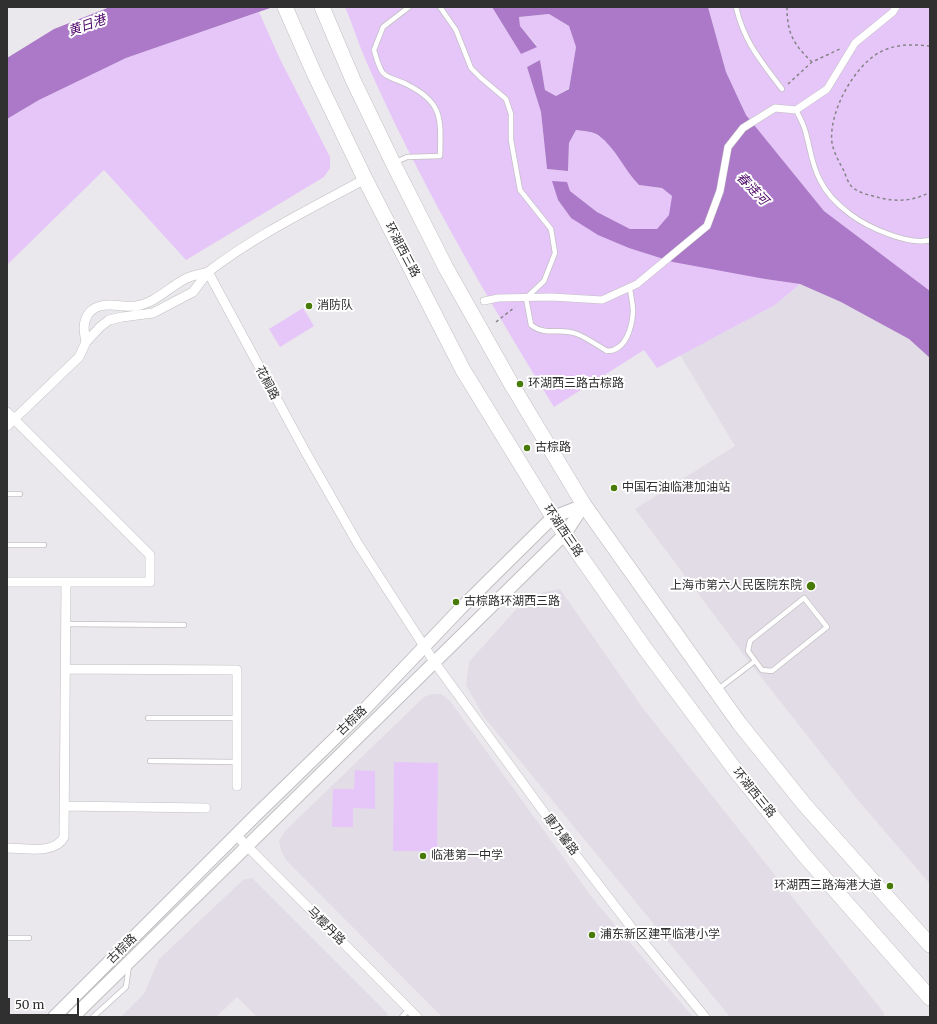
<!DOCTYPE html>
<meta charset="utf-8">
<style>
body{margin:0}
#map{position:relative;width:937px;height:1024px;overflow:hidden;background:#eae8ec;font-family:Merriweather,serif}
canvas{display:block}
.frame{position:absolute;inset:0;border:8px solid #303031;pointer-events:none}
.scale{position:absolute;left:8px;top:998px;width:71px;height:18px;box-sizing:border-box;border:2px solid #303031;border-top:0;padding-left:5px;font-size:12px;line-height:14px;white-space:nowrap;color:#303031;-webkit-text-stroke:3px #fff;paint-order:stroke}
</style>
<div id="map">
<canvas width="937" height="1024"></canvas>
<div class="frame"></div>
<div class="scale">50 m</div>
</div>
<script>
const ctx = document.querySelector('canvas').getContext('2d');
ctx.lineJoin = 'round';
function fillPath(path, color) {
  ctx.fillStyle = color;
  ctx.fill(path, 'evenodd');
}
function trace(path, color, width, dash) {
  ctx.strokeStyle = color;
  ctx.lineWidth = width;
  ctx.lineCap = dash ? 'butt' : 'round';
  ctx.setLineDash(dash || []);
  ctx.stroke(path);
}
function write(font, color, halo, rows, align = 'center') {
  ctx.font = font + ' Merriweather,"Noto Sans SC",serif';
  ctx.lineWidth = 4;
  ctx.setLineDash([]);
  ctx.textBaseline = 'middle';
  ctx.strokeStyle = halo;
  ctx.fillStyle = color;
  for (const [text, x, y, turn = 0] of rows) {
    ctx.save();
    ctx.translate(x, y);
    ctx.rotate((+turn || 0) * Math.PI / 180);
    ctx.textAlign = isNaN(turn) ? turn : align;
    if (halo) ctx.strokeText(text, 0, 0);
    ctx.fillText(text, 0, 0);
    ctx.restore();
  }
}
fillPath(new Path2D(`
 M800,284L841,302L909,339L930,358V884L857,799L750,663L635,509L735,446L680,355L775,305Z
 M560,589L642,707L884,1013V1017H730L484,717L466,685L469,662L519,606L544,592Z
 M432,694H441L450,701L594,900L693,1017H442L287,861L281,851L279,841L285,831L424,697Z
 M252,878L388,1014L385,1017H257L237,997L216,1017H121L144,994L159,959L243,880Z`), '#e2dce6');
fillPath(new Path2D(`
 M345,7H492L521,54L537,46L520,26L519,17L549,14L569,26L576,47L569,88L556,96L545,90L540,60L527,67L541,112L547,169L568,171L569,143L576,130C582,131 592,131 597,135C616,147 624,170 639,185L662,188L672,196L670,215L657,229H630L597,212L570,191L553,181L558,200L571,218L765,279L800,284L775,305L657,368L644,350L554,407C485,295 419,181 366,61C358,43 353,25 345,7Z
 M708,7H930V291L824,211L746,115L726,72Z
 M259,12L279,57L330,157V168L324,177L186,260L104,170L7,265V119L39,100L126,58Z
 M303,308L314,326L280,347L269,329Z
 M394,762L438,763L437,851H393Z
 M355,770L375,771V809L353,808V827H332L333,789H354Z`), '#e6c6f9');
fillPath(new Path2D(`
 M110,7H273L126,58L39,100L7,119V58L54,29Z
 M492,7H708L726,72L746,115L824,211L930,291V358L909,339L841,302L800,284L765,279L673,262L629,248L598,235L571,218L558,200L552,181L567,182L570,191L597,212L630,229H657L669,215L672,196L662,188L639,185C624,170 616,148 598,135C592,131 583,131 576,130L569,143L568,171L547,169L541,112L527,67L540,60L545,90L556,96L569,89L576,47L569,26L549,14L519,17L520,26L537,47L521,54Z`), '#ab79c7');
const service = new Path2D(`
 M440,7L456,30L471,68L481,78L506,99L511,114V140L520,190L551,229L555,253L544,281L526,298L531,325C547,337 560,327 577,334C587,338 597,345 607,351C626,351 632,327 633,312C633,304 631,296 630,289
 M736,7C744,42 761,61 782,89
 M796,110C799,116 803,123 805,130C810,146 811,164 820,180C826,193 838,205 850,214C867,227 909,246 930,240
 M396,162L407,157L440,156C441,118 443,102 406,84C400,81 388,78 383,73C379,68 376,57 374,50L383,27L409,7
 M7,494H20
 M7,545H44
 M804,598L827,627L772,671L762,670L748,651L750,641Z
 M66,624L184,625
 M717,690L755,661
 M148,718H237
 M150,761L237,762
 M7,938H29
 M93,1017L126,987L129,965
 M402,1017L409,1009`);
const pedestrian = new Path2D(`
 M484,301L498,298L552,297L602,300L637,284L707,226L720,191L728,147L743,128L775,108L796,110L827,89L855,43L893,12L896,7`);
const minor = new Path2D(`
 M365,179C312,208 256,235 208,272L305,451L358,544L435,663L562,837L631,927L705,1017
 M86,342C84,332 82,322 89,313C101,299 121,308 136,306C156,303 170,286 187,278C193,275 201,274 208,272
 M7,412L150,555V582H7
 M7,426L79,357L86,342L100,327L109,320L122,317L153,313L193,292L208,272
 M66,669L237,670V786
 M64,806L206,808
 M236,835L417,1017
 M7,848C24,848 55,855 64,837L66,582`);
const tertiary = new Path2D(`
 M54,1017L255,816L362,712L461,608L553,517L584,505
 M73,1017L565,534L584,505`);
const primary = new Path2D(`
 M285,7L314,73L365,179L463,370L553,517L646,650L736,771L805,856L930,998
 M322,7L353,80L393,163L446,268L513,387L584,505L739,723L804,804L930,945`);
trace(service, '#c1bfc2', 6);
trace(pedestrian, '#c1bfc2', 8);
trace(minor, '#c1bfc2', 10);
trace(tertiary, '#c1bfc2', 14);
trace(primary, '#c1bfc2', 16);
trace(new Path2D(`
 M787,7C787,33 793,44 812,62
 M930,46C912,44 896,44 880,52C854,66 828,113 832,143C834,153 839,162 844,171C846,176 848,183 852,187C860,194 871,195 880,198C898,202 914,201 930,192
 M788,84L812,62L842,48
 M496,322L515,307`), '#858486', 1.5, [3, 3]);
trace(service, '#fff', 4.5);
trace(pedestrian, '#fff', 7);
trace(minor, '#fff', 9);
trace(tertiary, '#fff', 12);
trace(primary, '#fff', 15);
for (const [x, y, r, color] of [
 [309,306,4,"#477a06"],
 [520,384,4,"#477a06"],
 [527,448,4,"#477a06"],
 [614,488,4,"#477a06"],
 [811,586,5,"#477a06"],
 [456,602,4,"#477a06"],
 [423,856,4,"#477a06"],
 [890,886,4,"#477a06"],
 [592,935,4,"#477a06"]
]) {
  const dot = new Path2D();
  dot.arc(x, y, r, 0, 2 * Math.PI);
  ctx.fillStyle = color;
  ctx.fill(dot);
  trace(dot, '#fff', 1.5);
}
write('12px', '#303031', '#fff', [
 ["环湖西三路",402,250,62],
 ["花榈路",267,383,62],
 ["环湖西三路",563,531,56],
 ["古棕路",352,721,-44],
 ["环湖西三路",754,793,51],
 ["康乃馨路",561,835,53],
 ["马樱丹路",326,926,45],
 ["古棕路",122,949,-45]
]);
write('12px', '#303031', '#fff', [
 ["消防队",317,306],
 ["环湖西三路古棕路",528,384],
 ["古棕路",535,448],
 ["中国石油临港加油站",622,488],
 ["上海市第六人民医院东院",802,586,"right"],
 ["古棕路环湖西三路",464,602],
 ["临港第一中学",431,856],
 ["环湖西三路海港大道",882,886,"right"],
 ["浦东新区建平临港小学",600,935]
], 'left');
write('italic 13px', '#4a0266', '#fff', [
 ["黄日港",87,26,-19],
 ["春涟河",752,189,46]
]);
</script>
